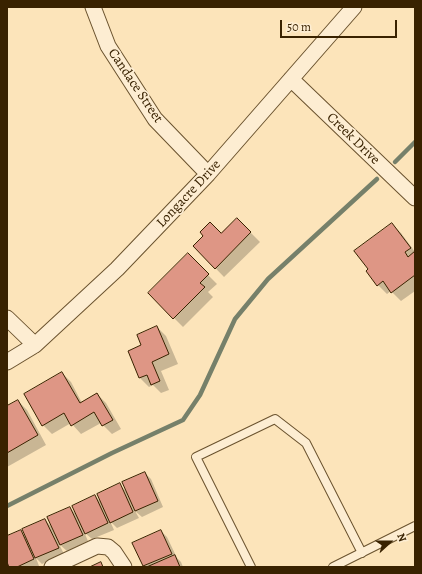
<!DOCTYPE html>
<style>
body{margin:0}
#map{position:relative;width:422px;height:574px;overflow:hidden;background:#fce4ba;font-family:Alegreya,serif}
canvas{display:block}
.frame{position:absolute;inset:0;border:8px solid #392200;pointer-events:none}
.north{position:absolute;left:370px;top:522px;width:40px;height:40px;-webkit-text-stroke:3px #fdedd2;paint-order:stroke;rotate:69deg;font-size:11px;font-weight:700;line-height:16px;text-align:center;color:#392200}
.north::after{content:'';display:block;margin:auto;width:14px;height:18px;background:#392200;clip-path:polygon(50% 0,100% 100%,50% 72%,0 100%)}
.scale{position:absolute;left:280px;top:20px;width:117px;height:18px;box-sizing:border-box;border:2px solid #392200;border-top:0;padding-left:5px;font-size:12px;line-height:14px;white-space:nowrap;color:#392200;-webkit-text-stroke:3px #fdedd2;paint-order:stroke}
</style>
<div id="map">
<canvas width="422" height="574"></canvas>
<div class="frame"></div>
<div class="north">N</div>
<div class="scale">50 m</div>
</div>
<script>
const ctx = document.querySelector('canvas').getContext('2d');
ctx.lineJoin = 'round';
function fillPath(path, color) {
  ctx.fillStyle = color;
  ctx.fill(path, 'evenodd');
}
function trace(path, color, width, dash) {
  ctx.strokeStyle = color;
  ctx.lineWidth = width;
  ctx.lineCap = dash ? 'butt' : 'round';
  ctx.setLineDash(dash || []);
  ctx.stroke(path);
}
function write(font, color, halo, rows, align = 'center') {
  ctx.font = font + ' Alegreya,serif';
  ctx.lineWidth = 3.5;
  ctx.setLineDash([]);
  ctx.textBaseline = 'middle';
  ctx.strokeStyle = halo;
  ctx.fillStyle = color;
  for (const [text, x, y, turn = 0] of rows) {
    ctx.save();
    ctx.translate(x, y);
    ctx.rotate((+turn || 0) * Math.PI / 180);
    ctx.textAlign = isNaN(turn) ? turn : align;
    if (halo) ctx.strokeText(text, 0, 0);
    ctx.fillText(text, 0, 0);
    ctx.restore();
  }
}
fillPath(new Path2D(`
 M237,219L260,242L224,277L194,246L221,235Z
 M392,224L401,233L415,252V291L401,301L391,291L387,294L378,285Z
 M188,255L217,284L208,292L213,297L183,327L149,293Z
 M157,327L166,336L178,364L161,371L169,390L161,393L153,385L149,387L140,378L129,351L143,345Z
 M62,373L71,382L82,403L97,394L106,403L121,429L112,434L101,423L81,434L71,423L52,434L43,425Z
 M18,401L27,410L46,445L7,467V407Z
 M145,473L151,479L163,507L142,517L135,511L139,518L117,528L110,521L114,530L92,539L84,532L88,541L67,551L59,544L64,554L42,564L36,558L39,566L36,567H10L7,559V537L20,531L27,538L45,520L52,527L70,508L77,515L95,496L102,503L120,485L126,491Z
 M161,531L167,537L177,558L181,562L183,567H145L144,566L134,543Z`), '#0003');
trace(new Path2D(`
 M395,162L415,142
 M7,506L112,453L183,420L200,395L235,319L268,279L377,179`), '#76806a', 4.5);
const building = new Path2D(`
 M237,218L251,232L215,269L193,246L203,236L200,232L210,222L221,233Z
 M392,223L411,248L405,252L408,257L415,251V275L391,293L383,281L377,286L366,271L368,269L354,251Z
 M188,253L209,274L200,283L205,287L173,319L148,293Z
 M157,326L169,354L152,362L160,381L151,385L147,375L139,378L128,351L141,345L137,335Z
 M62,372L80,403L97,393L113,420L102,426L94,412L71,426L64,413L42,426L24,394Z
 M18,400L38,435L7,453V406Z
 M145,472L158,501L135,511L122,482Z
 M120,483L133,512L110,523L97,494Z
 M95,495L108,523L85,534L72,506Z
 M70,507L83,535L60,545L47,517Z
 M45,519L59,548L35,558L22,529Z
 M21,530L34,559L17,567H9L7,562V536Z
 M161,530L172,554L143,566L132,543Z
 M175,555L180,567H147Z
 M101,562L103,567H90Z`);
fillPath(building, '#de9685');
trace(building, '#392200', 1);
const service = new Path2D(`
 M251,567L196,457L275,419L306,443L362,553
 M333,567L415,526`);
const minor = new Path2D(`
 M93,7L108,46L155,119L208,174
 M291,79L415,198
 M7,318L35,345
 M7,362L35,345L117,269L208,174L354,7
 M52,567L97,546L108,547L114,552L124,567`);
trace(service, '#6a522e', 10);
trace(minor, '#6a522e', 17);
trace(service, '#fdedd2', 8);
trace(minor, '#fdedd2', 15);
write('14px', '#392200', '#fdedd2', [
 ["Candace Street",135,86,56],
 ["Creek Drive",353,139,44],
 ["Longacre Drive",189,194,-47]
]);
</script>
